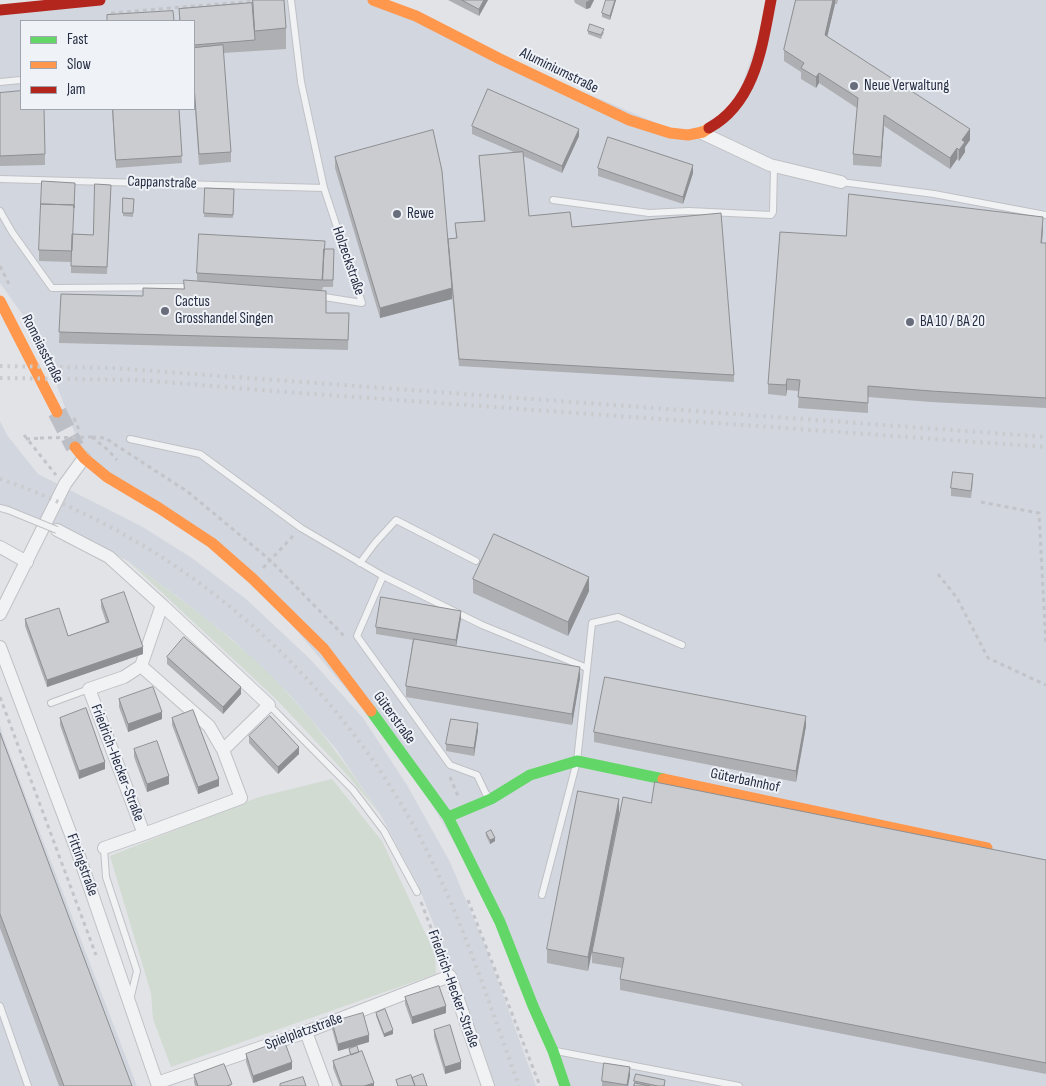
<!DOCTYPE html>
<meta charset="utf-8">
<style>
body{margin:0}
#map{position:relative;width:1046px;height:1086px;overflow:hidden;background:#e2e3e7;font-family:"Sofia Sans Condensed",sans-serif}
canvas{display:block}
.legend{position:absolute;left:20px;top:20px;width:175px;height:90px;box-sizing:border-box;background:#eff2f7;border:1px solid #9fa4af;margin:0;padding:6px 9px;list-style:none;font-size:15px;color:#262e43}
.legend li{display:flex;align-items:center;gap:10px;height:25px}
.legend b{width:25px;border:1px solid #9fa4af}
</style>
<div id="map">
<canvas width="1046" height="1086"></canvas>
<ul class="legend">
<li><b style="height:6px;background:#63d668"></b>Fast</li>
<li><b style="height:6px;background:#ff974d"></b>Slow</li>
<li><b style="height:6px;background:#b3261e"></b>Jam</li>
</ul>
</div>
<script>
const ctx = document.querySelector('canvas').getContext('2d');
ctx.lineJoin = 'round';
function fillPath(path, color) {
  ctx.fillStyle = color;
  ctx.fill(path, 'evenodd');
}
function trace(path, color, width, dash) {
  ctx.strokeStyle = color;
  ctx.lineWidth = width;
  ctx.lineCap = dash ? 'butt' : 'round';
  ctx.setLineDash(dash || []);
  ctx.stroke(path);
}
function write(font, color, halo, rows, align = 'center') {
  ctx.font = font + ' "Sofia Sans Condensed",sans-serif';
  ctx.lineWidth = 4;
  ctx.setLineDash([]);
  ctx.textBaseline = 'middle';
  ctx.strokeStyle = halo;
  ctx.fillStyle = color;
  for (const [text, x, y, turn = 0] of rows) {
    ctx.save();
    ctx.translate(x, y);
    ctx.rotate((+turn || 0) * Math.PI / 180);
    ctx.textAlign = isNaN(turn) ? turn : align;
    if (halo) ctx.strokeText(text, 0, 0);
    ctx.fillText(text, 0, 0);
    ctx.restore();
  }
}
fillPath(new Path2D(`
 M100,0H373L468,43L685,135L733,111L771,0H1046V1086H565L500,922L407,761L253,579L84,458L39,338L0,283V10ZM21,21H194V109H21Z
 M0,421L7,435L38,474L141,526L192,558L246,599L310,659L363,718L407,785L450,862L486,948L536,1086H494L449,962L417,883L380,814L336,749L290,695L233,640L178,597L128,561L74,534L0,504Z
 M0,725L4,739L137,1086H0Z`), '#d2d6de');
fillPath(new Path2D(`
 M128,561C185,602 244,644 291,697C324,733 352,773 380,814L348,776L276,699Z
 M332,779L382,841L435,954L436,974L171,1067L153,1019L151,993L110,856L259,797Z`), '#d1dbd2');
trace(new Path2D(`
 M57,412L75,447`), '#bcbfc6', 19, [19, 9]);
const lane = new Path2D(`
 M291,0L301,82L324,188L362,303L318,296
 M0,82L21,80
 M0,179L324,188
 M841,182L934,194L1046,215
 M553,200L649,213L689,211L771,215L773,212L774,166
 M0,211L12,232L52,288L191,287
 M130,439L200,454L301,528L383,576L482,625L587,668
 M0,508L8,510
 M360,563L375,543L396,520L476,561
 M383,576L357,636L450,765L477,775L486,794L490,797
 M51,703L89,689
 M269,705L353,790L384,831L417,892
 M104,848L106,877L137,971L130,1000
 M542,895L577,761L592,623L618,617L682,645
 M0,1006L28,1086
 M556,1051L739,1086`);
const street = new Path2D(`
 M702,133L770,165L841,182
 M57,530L109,557L162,605L141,666L124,677L89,689L144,834L104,848
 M0,547L27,562
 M0,614L65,484L84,458
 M0,647L79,856L158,1086
 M141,666L209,726L223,750L269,705L162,605
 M144,834L241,798L223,750
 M306,1032L326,1086
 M157,1083L306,1032L450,976L488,1086`);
trace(lane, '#c0c1c5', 8);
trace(street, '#c0c1c5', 14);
trace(new Path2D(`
 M111,13L255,1
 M0,266L10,286
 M74,418L79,430
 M24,435L56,475
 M92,437L105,438L188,492L270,560L346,638
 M92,437L109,451L117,460
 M26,439L40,438
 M981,502L1039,513L1046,645
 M263,568L293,536
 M938,574L957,598L988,658L1046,685
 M0,697L96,955
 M450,777L458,796
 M468,900L540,1086
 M421,902L445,964`), '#c2c4c9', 3, [4, 4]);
trace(lane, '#f1f2f4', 6);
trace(street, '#f1f2f4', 12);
trace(new Path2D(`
 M371,711L448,817L500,922L533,1006L553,1051L565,1086
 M448,817L491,799L530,775L577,761L663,779`), '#63d668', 11);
trace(new Path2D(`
 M373,0L416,16L500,59L629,120L670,133L688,135L703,132L709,128
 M0,301L57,412
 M75,447L84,458L107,477L159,508L212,543L253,579L324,649L371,711
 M663,779L987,848`), '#ff974d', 11);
trace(new Path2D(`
 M0,10L100,0
 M709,128C755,103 762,47 771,0`), '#b3261e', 11);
trace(new Path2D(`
 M0,366L113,368L1046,437
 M0,378L140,380L273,391L1046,447
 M0,479C25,487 50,498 74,509C224,578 351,701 426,849C464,924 490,1006 519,1086`), '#cacbcf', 4, [2.5, 5]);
const laneBridge = new Path2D(`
 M8,510L57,530`);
trace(laneBridge, '#c0c1c5', 8, []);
trace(new Path2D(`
 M40,438L92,437`), '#c2c4c9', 3, [4, 4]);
trace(laneBridge, '#f1f2f4', 6);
fillPath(new Path2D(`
 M252,0H284L286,28V49L223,53L231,152V162L199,165L194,95V21H179V9L252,3Z
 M448,0H488L479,16Z
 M574,0H594L590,8L586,9L575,3Z
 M616,0L610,20L602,17V13Z
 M796,0H838L837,4H835L827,36L970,140L965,147V152L959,161L957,159L950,169L884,126L881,167L853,165V154L857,108L819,83L816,88L801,79V72L784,61V50Z
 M588,31L604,32L601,39L588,34Z
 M0,93L45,154V165L0,166Z
 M112,109H179L182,163L116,168Z
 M472,126L579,136L562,173L523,156L529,216L572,227L734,375V382L459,366L452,295V299L380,318L335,168V157L448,239L456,238L455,223L484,221L479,156L516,153L472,134Z
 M598,168L693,173L683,204L598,176Z
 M205,188L234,189L233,218L204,217Z
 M111,192L107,274L71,273V262L39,261V250L73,234L93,235Z
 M123,198L134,199L133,217L123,216Z
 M1043,228L1042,243H1046V408L931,402L868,397V413L798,408L799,391L787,390L786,396L768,394V384L846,236Z
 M325,249L334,256L333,287H323L322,290L326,313H349L348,350L59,343L61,294L143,296L184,289L197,281V273Z
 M973,481L971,498L951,496V488Z
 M473,579L589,591L568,636L473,593Z
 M101,600L143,654L47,687L25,626V619L68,636L106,622L101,607Z
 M461,618L456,646L580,678L572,725L406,697V686L413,640L376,634V627Z
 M167,657L241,694L223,714L167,664Z
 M119,699L162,719L128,732L119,707Z
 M60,718L105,769L79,779L60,725Z
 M172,718L219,786L198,794L172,725Z
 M806,726L796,782L594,742V732Z
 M478,730L474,756L446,751V744Z
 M0,733L132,1086H59L0,928Z
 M249,736L299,754L278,774L249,743Z
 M134,749L169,784L147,792L134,757Z
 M651,803L1046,860V1074L620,990V979L622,968L592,963V953L588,971L547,963V949L619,813Z
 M486,833L495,841L490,844L486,836Z
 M405,997L446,1013L412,1024L405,1004Z
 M376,1013L393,1034L384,1037L376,1016Z
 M332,1022L369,1042L338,1051L332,1029Z
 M434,1030L461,1069L445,1074L434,1037Z
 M349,1049L374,1086H340L333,1068V1061L350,1055Z
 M246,1054L292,1069L253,1083L246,1062Z
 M194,1075L232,1086H195L194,1082Z
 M630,1075L628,1086H602V1081Z
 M634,1081L665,1084V1086H634Z`), '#aeafb3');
fillPath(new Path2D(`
 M484,0H488L479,16V9Z
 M590,0H594L590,8L586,9V2Z
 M615,0H616L610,20V16Z
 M833,0H835V4L825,46V35Z
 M819,73V83L816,88V77Z
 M884,115V126L881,167V157Z
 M579,129V136L562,173V166Z
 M970,129V140L965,147V152L959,161V150L962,140Z
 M957,148V159L950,169V158Z
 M693,165V173L683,204V197Z
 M1043,217V228L1041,254V243Z
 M452,288V299L380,318V308Z
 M787,379V390L786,396V385Z
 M589,577V591L568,636V622Z
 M461,611V618L456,647V640Z
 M143,647V654L47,687V680Z
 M580,667V678L572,725V714Z
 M241,687V694L223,714V707Z
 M162,712V719L128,732V724Z
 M806,716V726L796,782V771Z
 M478,723V730L474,756V748Z
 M299,747V754L278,774V767Z
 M105,762V769L79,779V771Z
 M169,776V784L147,792V784Z
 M219,779V786L198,794V787Z
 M619,799V813L588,971V957Z
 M495,838V841L490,844V840Z
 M446,1006V1013L412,1024V1017Z
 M393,1030V1034L384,1037V1034Z
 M369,1035V1042L338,1051V1044Z
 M292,1062V1069L253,1083V1076Z
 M461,1062V1069L445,1074V1067Z
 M630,1067V1075L628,1086H627Z
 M374,1083V1086H364Z`), '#8d8f92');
const building = new Path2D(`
 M253,0H284L286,28L255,31Z
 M462,0H484L479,9Z
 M606,0H615L610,16L602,13Z
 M796,0H833L825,35L970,129L962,140L965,142L959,150L957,148L950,158L884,115L881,157L853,154L858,98L819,73L816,77L801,68L804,63L784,50Z
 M252,3L255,40L194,45V21H180L179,9Z
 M173,11L174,21H107V15Z
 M590,24L604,29L601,35L588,31Z
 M223,45L231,152L199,154L194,85V48Z
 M488,89L579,129L562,166L472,126Z
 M21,91V109H44L45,154L0,156V93Z
 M113,109H179L182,156L116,160Z
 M433,130L442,171L452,288L380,308L335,157Z
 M608,137L693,165L683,197L598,168Z
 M523,152L529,216L570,212L572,227L721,213L734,375L459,359L448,239L457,238L455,223L485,221L479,156Z
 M42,181L75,183L74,208V205L41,204Z
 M95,184L111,185L107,267L71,266L72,234L93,235Z
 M205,188L234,189L233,215L204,213Z
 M849,194L1043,217L1041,243H1046V398L931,391L868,386V403L798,397L800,380L787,379L786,385L768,384L780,232L846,236Z
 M123,198L134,199L133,213H123Z
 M41,204L74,205L72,251L39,250Z
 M199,234L325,241L322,280L197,273Z
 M324,249H334L333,280H323Z
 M184,280L326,291V313H349L348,340L59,332L61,294L143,296V288L184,289Z
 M953,472L973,474L971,491L951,488Z
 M494,534L589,577L568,622L473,579Z
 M124,592L143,647L47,680L25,619L59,608L68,636L109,622L101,600Z
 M381,597L461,611L456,640L376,627Z
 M184,637L241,687L223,707L167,657Z
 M414,639L580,667L572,714L406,686Z
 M605,677L806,716L796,771L594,732Z
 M153,687L162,712L128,724L119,699Z
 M86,708L105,762L79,771L60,718Z
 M193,710L219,779L198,787L172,718Z
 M270,716L299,747L278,767L249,736Z
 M451,719L478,723L474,748L446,744Z
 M0,733L132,1086H64L0,914Z
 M157,741L169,776L147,784L134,749Z
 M655,782L1046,860V1063L620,979L624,958L592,952L623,797L651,803Z
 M578,791L619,799L588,957L547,949Z
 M491,830L495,838L490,840L486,833Z
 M439,986L446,1006L412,1017L405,997Z
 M385,1009L393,1030L384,1034L376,1013Z
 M363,1013L369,1035L338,1044L332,1022Z
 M450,1025L461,1062L445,1067L434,1030Z
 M284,1040L292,1062L253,1076L246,1054Z
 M357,1046L359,1052L351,1055L349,1049Z
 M362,1051L374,1083L364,1086H342L333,1061Z
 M604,1063L630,1067L627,1085L602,1081Z
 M224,1064L232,1084L227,1086H198L194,1075Z
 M423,1074L427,1086H415L412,1078Z
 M636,1074L665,1080L664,1086H658L634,1081Z
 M411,1075L415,1086H398L396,1080Z
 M303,1077L306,1086H280V1084Z
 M635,1083L650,1086H634Z`);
fillPath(building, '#caccd0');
trace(building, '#8d8f92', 1);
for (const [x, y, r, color] of [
 [854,86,5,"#686d7c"],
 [397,214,5,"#686d7c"],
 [165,311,5,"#686d7c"],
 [910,322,5,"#686d7c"]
]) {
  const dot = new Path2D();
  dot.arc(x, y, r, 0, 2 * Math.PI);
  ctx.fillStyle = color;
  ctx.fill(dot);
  trace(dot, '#eff2f7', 2);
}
write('15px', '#262e43', '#eff2f7', [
 ["Aluminiumstraße",559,71,26],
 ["Cappanstraße",162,183,2],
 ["Holzeckstraße",348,261,71],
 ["Romeiasstraße",42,349,63],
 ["Güterstraße",394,718,54],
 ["Friedrich-Hecker-Straße",117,763,69],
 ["Güterbahnhof",745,781,12],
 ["Fittingstraße",82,865,70],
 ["Friedrich-Hecker-Straße",453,989,70],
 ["Spielplatzstraße",304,1032,-20]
]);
write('15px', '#262e43', '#eff2f7', [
 ["Neue Verwaltung",864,86],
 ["Rewe",407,214],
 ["Cactus",175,302],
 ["Grosshandel Singen",175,319],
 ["BA 10 / BA 20",920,322]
], 'left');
</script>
